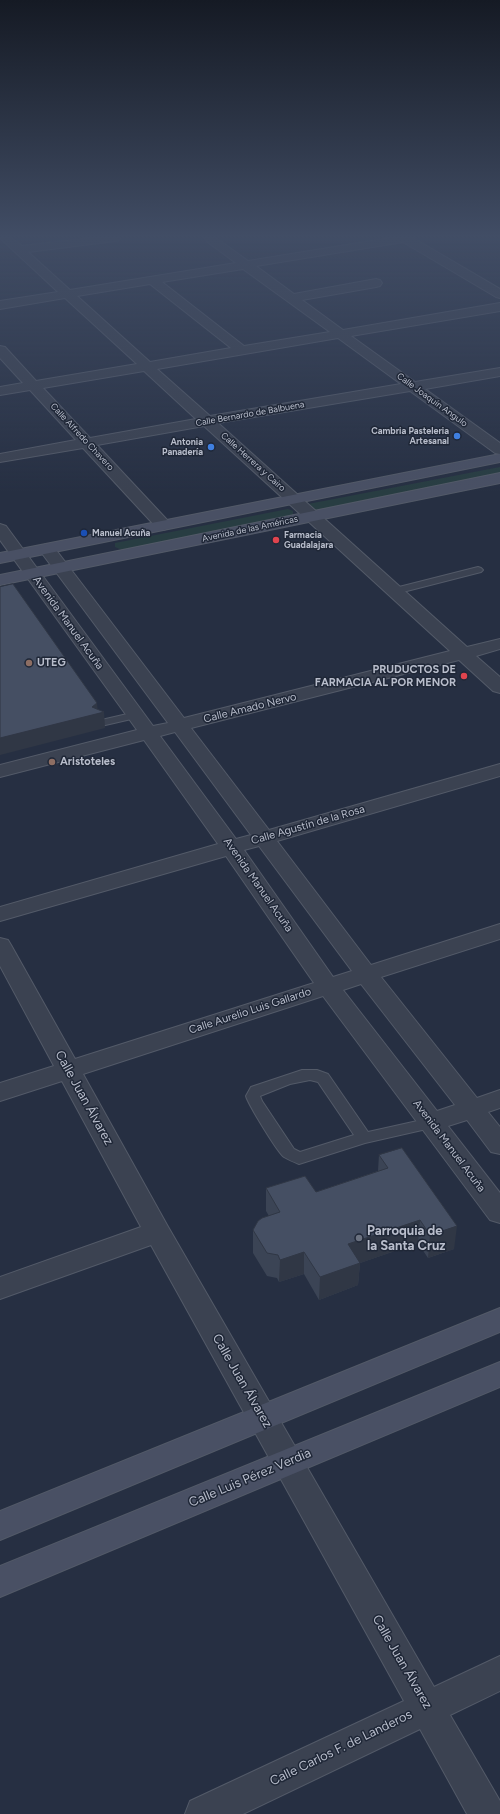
<!DOCTYPE html>
<meta charset="utf-8">
<style>
body{margin:0}
canvas{display:block;background:#262f42}
</style>
<canvas width="500" height="1814"></canvas>
<script>
const ctx = document.querySelector('canvas').getContext('2d');
ctx.lineJoin = 'round';
function fillPath(path, color) {
  ctx.fillStyle = color;
  ctx.fill(path, 'evenodd');
}
function trace(path, color, width, dash) {
  ctx.strokeStyle = color;
  ctx.lineWidth = width;
  ctx.lineCap = dash ? 'butt' : 'round';
  ctx.setLineDash(dash || []);
  ctx.stroke(path);
}
function write(font, color, halo, rows, align = 'center') {
  ctx.font = font + ' Figtree,sans-serif';
  ctx.lineWidth = 3;
  ctx.setLineDash([]);
  ctx.textBaseline = 'middle';
  ctx.strokeStyle = halo;
  ctx.fillStyle = color;
  for (const [text, x, y, turn = 0] of rows) {
    ctx.save();
    ctx.translate(x, y);
    ctx.rotate((+turn || 0) * Math.PI / 180);
    ctx.textAlign = isNaN(turn) ? turn : align;
    if (halo) ctx.strokeText(text, 0, 0);
    ctx.fillText(text, 0, 0);
    ctx.restore();
  }
}
fillPath(new Path2D(`
 M500,467V473L317,510L308,508V504Z
 M288,509L293,511V515L122,550L115,547V543Z`), '#283d42');
const lane = new Path2D(`
 M478,567L481,568L483,570L481,572L395,594L390,591L391,589Z
 M136,712L142,715L140,717L101,726L95,723L97,721Z
 M302,1070H317L328,1074L368,1132L431,1118L436,1119L439,1123L436,1127L431,1128L365,1143L299,1164C294,1162 289,1160 284,1157C278,1153 248,1104 246,1096L251,1087ZM310,1080L318,1082L354,1135L300,1152L294,1149L262,1101L260,1096L290,1084Z`);
const street = new Path2D(`
 M0,238H12L22,246L91,238H120L119,240L115,241L28,252L70,290L236,263L205,240L204,238H216L248,261L390,238H413L500,289V298L496,297L403,242L256,266L294,294L376,279L380,280L382,283L380,286L376,287L302,300L343,330L500,303V311L351,336L415,382L500,368V376L425,389L500,443V454L495,453L410,391L218,423L467,647L500,639V649L476,656L500,677V693L493,691L459,660L191,728L269,830L500,764V776L277,841L371,965L500,924V939L381,977L477,1098L500,1090V1108L488,1112L500,1127V1154L491,1152L467,1120L448,1126L500,1193V1223L490,1220L323,996L83,1074L167,1225L434,1687L500,1656V1691L450,1715L500,1801V1814H467L420,1729L243,1814H185L190,1801L404,1701L151,1245L0,1299V1277L141,1227L62,1081L0,1101V1083L54,1066L0,966V938L8,940L11,945L75,1059L314,983L226,856L0,921V907L218,844L144,740L0,777V765L137,730L0,540V524L6,526L153,726L168,723L41,552L39,549L41,546L47,544L53,546L184,718L450,651L204,426L97,445L169,522L171,525L169,528L163,530L157,528L83,448L0,462V454L76,440L30,390L0,395V387L23,383L0,358V346L5,347L36,381L137,364L65,298L0,309V301L58,292ZM243,269L330,332L244,346L162,282ZM150,284L231,348L150,362L77,296ZM338,338L401,384L210,416L157,369ZM144,371L196,419L90,438L43,388ZM175,732L251,835L236,839L160,736ZM259,846L352,971L333,977L244,850ZM361,984L455,1105L437,1111L343,990Z`);
const secondary = new Path2D(`
 M500,454V462L0,563V553Z
 M500,473V483L0,585V575Z
 M500,1308V1332L0,1540V1511Z
 M500,1362V1387L0,1597V1566Z`);
trace(lane, '#535a68', 2);
trace(street, '#535a68', 2);
trace(secondary, '#535a68', 2);
fillPath(lane, '#3b4251');
fillPath(street, '#3b4251');
fillPath(secondary, '#495064');
fillPath(new Path2D(`
 M379,1155L454,1249L428,1258L418,1243L360,1263L358,1285L319,1300L304,1274L279,1282L277,1278L267,1276L253,1253V1230L269,1216L266,1211V1188L316,1192L378,1171Z`), '#3b4455');
fillPath(new Path2D(`
 M97,703L98,714L104,712L105,728L0,755V738L92,707Z
 M420,1220L418,1243L360,1263L358,1285L319,1300L320,1277L348,1244Z
 M457,1226L454,1249L428,1258L430,1235Z
 M304,1252V1274L279,1282L280,1260Z`), '#303745');
const building = new Path2D(`
 M13,584L97,703L92,707L104,712L0,738V587Z
 M402,1148L457,1226L430,1235L420,1220L348,1244L360,1263L320,1277L304,1252L280,1260L278,1255L267,1253L253,1230L258,1221L262,1218L280,1212L266,1188L305,1176L316,1192L388,1168L379,1155Z`);
fillPath(building, '#454f63');
trace(building, '#303745', 1);
const sky = ctx.createLinearGradient(0, 0, 0, 492);
sky.addColorStop(0, '#151a24');
sky.addColorStop(0.48, '#414d65');
sky.addColorStop(1, '#414d6500');
ctx.fillStyle = sky;
ctx.fillRect(0, 0, 500, 492);
for (const [x, y, r, color] of [
 [457,436,4,"#3f7fe0"],
 [211,447,4,"#3f7fe0"],
 [84,533,4,"#1a4fb4"],
 [276,540,4,"#e0444e"],
 [29,663,4,"#8d6e63"],
 [464,676,4,"#e0444e"],
 [52,762,4,"#8d6e63"],
 [359,1238,4,"#6b7280"]
]) {
  const dot = new Path2D();
  dot.arc(x, y, r, 0, 2 * Math.PI);
  ctx.fillStyle = color;
  ctx.fill(dot);
  trace(dot, '#1f2737', 1.5);
}
write('9px', '#b8bdcb', '#1f2737', [
 ["Calle Joaquín Angulo",432,400,36],
 ["Calle Bernardo de Balbuena",250,414,-10],
 ["Calle Alfredo Chavero",82,437,47],
 ["Calle Herrera y Cairo",253,462,42],
 ["Avenida de las Américas",250,529,-12]
]);
write('bold 9px', '#b8bdcb', '#1f2737', [
 ["Cambria Pasteleria",449,431],
 ["Artesanal",449,441],
 ["Antonia",203,442],
 ["Panadería",203,452],
 ["Manuel Acuña",92,533,"left"],
 ["Farmacia",284,535,"left"],
 ["Guadalajara",284,545,"left"]
], 'right');
write('11px', '#b8bdcb', '#1f2737', [
 ["Avenida Manuel Acuña",68,623,54],
 ["Calle Amado Nervo",250,708,-14],
 ["Calle Agustín de la Rosa",308,825,-16],
 ["Avenida Manuel Acuña",258,885,55],
 ["Calle Aurelio Luis Gallardo",250,1011,-18],
 ["Avenida Manuel Acuña",449,1146,53]
]);
write('bold 11px', '#b8bdcb', '#1f2737', [
 ["UTEG",37,663],
 ["PRUDUCTOS DE",456,670,"right"],
 ["FARMACIA AL POR MENOR",456,683,"right"],
 ["Aristoteles",60,762]
], 'left');
write('13px', '#b8bdcb', '#1f2737', [
 ["Calle Juan Álvarez",84,1098,61],
 ["Calle Juan Álvarez",242,1381,60],
 ["Calle Luis Pérez Verdia",250,1478,-23],
 ["Calle Juan Álvarez",402,1662,60],
 ["Calle Carlos F. de Landeros",341,1748,-26]
]);
write('bold 13px', '#b8bdcb', '#1f2737', [
 ["Parroquia de",367,1231],
 ["la Santa Cruz",367,1246]
], 'left');
</script>
